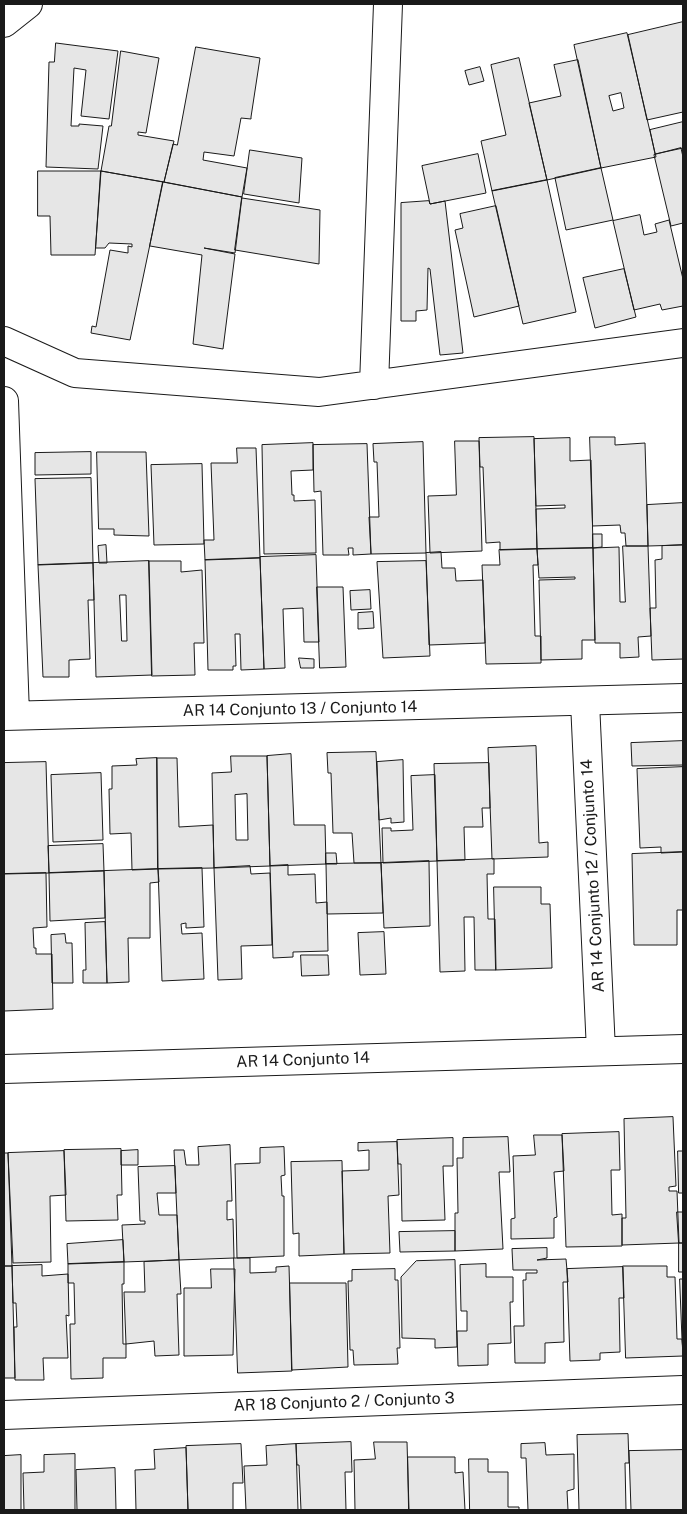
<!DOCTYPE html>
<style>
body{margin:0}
#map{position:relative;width:687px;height:1514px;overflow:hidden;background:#fff;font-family:"Public Sans",sans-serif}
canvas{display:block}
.frame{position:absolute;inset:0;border:5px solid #1a1a1a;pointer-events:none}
</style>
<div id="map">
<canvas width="687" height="1514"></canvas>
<div class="frame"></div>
</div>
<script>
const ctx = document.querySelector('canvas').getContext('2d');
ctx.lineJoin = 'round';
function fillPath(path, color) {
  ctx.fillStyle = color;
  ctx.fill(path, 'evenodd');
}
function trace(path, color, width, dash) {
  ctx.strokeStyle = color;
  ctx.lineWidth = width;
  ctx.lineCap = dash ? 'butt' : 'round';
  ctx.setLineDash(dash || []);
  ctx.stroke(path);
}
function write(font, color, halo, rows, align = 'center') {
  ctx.font = font + ' "Public Sans",sans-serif';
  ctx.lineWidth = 4;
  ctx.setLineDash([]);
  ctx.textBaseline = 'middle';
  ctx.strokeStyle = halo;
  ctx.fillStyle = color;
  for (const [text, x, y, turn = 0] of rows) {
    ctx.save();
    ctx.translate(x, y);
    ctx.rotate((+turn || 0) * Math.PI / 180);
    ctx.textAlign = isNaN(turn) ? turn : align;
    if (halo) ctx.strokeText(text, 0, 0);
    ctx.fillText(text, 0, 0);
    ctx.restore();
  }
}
const building = new Path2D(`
 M683,22V112L647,120L628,35Z
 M627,33L656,157L601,168L574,45ZM621,93L624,108L613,111L609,96Z
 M56,43L118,51L109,119L81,116L86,70L74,68L71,126H79V124L103,126L98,169L46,167L49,62H54Z
 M196,47L260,58L251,117V119L241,118L234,156L204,152L203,160L247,168L242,197L164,182L173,144L177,145Z
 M121,51L159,58L146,133L138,132V135L174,141L164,182L101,171L109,126H111Z
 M519,58L547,180L492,191L481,141L506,135L491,65Z
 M578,60L601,168L547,180L529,103L561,96L554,65Z
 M480,67L484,81L469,85L465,71Z
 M683,122V148L655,154L650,130Z
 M681,148L683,157V223L671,226L654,155Z
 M250,150L302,158L299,203L244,194Z
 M478,154L486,193L430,204L422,166Z
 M601,168L613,220L566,230L555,178Z
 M38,171H101L95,255H51L50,216H38Z
 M101,171L163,182L130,340L91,333L92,326L96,327L110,250L128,253V246L132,247V244L109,243L105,248H96Z
 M547,180L576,312L523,324L492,191Z
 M163,182L242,197L235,253L204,248L235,254L223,349L193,344L202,255L150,246Z
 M242,198L320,210L319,264L235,250Z
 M429,201L430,204L445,201L463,353L440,355L430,269L428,268L427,310L416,311V321H401V203Z
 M496,206L519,306L474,317L455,230L463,228L460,214Z
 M640,215L644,235L657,232L655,224L669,220L683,279V306L662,310L660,304L634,310L613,221Z
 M624,269L636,317L595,328L583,278Z
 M534,437L537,549L500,550V542L486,543L483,467H480L479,438Z
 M590,437H615V445L645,443L648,546H626L625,533H621L620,525L593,526Z
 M570,438V461L591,460L593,548L537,549L536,509L565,508V505L536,506L534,439Z
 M455,441H479L482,551L430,553L428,496L456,495Z
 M423,442L426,553L371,554L369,517H379L377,462H374L373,444Z
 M313,443V470L291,471L292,495H294V501L315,500L316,553L264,554L262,445Z
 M367,444L371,554L353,555V548H348L349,555H323L321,491L314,492L313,445Z
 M237,448H256L260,558L205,560L204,540H214L211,463H237Z
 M91,452V474L35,475V453Z
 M97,452H146L149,536L114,535V529H99Z
 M202,464L204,544L154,545L151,465Z
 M91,478L93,563L38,565L35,479Z
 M683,503V545L648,546L647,505Z
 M593,534H602V547L593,548Z
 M106,545L107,563H99L98,546Z
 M683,545V659L652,660L650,608H656L655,560L662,559V546Z
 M623,546H648L651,636L638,637L639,657L620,658V643H595L593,548L619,547L620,602H625Z
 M593,548L595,640H582V659L541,660L539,580L575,579V577L539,578L537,549Z
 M537,549L538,565H533L535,636H541V663L486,664L482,565H500L499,550Z
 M441,552L442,568H455L456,581L483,580L485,643L429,645L426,553Z
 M316,555L319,642H304L303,608L283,609L285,668L264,669L260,557Z
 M260,558L264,669L241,670L240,634H235L236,666H233V670H208L205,560Z
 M149,561L152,675L96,677L93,563ZM120,595H126L127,641H122Z
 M149,561H181V572L202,570L204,643H194L195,675L152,676Z
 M426,561L430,656L383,658L377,562Z
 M93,563L94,600H88L90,659L69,660V677H43L38,565Z
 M317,587H343L346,667L320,668Z
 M370,590L371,609L351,610L350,591Z
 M373,612L374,628L358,629V613Z
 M299,658L314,659V668H301Z
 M683,741V765L632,766L631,743Z
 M536,746L539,843L548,842V857L492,859L488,748Z
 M376,752L381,863H354L352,833H333L331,773H328L327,753Z
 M291,754L294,825H325L326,864L270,866L267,756Z
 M231,756H267L270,866L214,868L212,773L231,772ZM247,794L248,840H236L235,795Z
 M157,758H177L179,827L213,825L214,868L158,869Z
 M157,758L158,869L132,870L131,833L110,834L109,789H112V766L137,765L136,759Z
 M403,760L404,822L391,823V818L379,820L377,762Z
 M46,762L49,873L4,874V763Z
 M489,763L490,808H482L483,827H464L465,860L437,861L434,764Z
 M683,767V852L661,853V847L640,848L637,769Z
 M101,773L103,840L53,842L51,775Z
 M435,775L437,861L383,863L382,828H391V831L413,830L411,776Z
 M103,844L104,871L49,873L48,846Z
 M683,852V910H677V945H634L632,854Z
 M326,853H336L337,864H326Z
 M494,859V874H487L488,919H495L496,970H475L474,917H464L465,971L440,972L437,861Z
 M429,861L430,926L384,928L381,863Z
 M381,863L383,913L327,914L326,864Z
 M288,865V875L315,874L316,903L327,902L328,951L293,952V957L273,958L270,866Z
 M250,866L251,874L270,873L272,945L241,946L242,979L218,980L214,868Z
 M202,868L204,927L186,928V923L181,924L182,934L202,933L204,979L162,981L158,869Z
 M158,869L159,882L150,883V938H128L129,982L107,983L104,871Z
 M104,871L105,918L50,921L49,873Z
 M46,873L47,927L33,928L34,948H36V954H52L53,1009L4,1011V874Z
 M494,887H541V904H550L552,968L496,970Z
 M105,922L107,983H83V970H86L85,923Z
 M384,932L386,974L360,975L358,933Z
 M65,934L66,943H72L73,983H52L51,935Z
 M301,955H328L329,975L302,976Z
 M673,1117L676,1186L669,1187V1191H677L679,1243L622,1245V1218H626L624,1119Z
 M619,1132L620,1170H611L612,1215L622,1214V1246L566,1247L562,1134Z
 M534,1135H562L564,1171L554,1172L557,1217L554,1218V1238L511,1239V1219L515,1218L513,1156L535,1155Z
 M508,1137L510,1172H499L503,1249L455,1251V1213H458L457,1158H463V1138Z
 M453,1138V1166H443L445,1220L402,1221L401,1164H398L397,1140Z
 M397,1142L399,1195L388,1196L390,1253L344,1254L342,1171L369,1170V1150L358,1151V1143Z
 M230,1145L232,1201H227V1220L233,1219L234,1258L179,1260L174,1150H184L186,1165H199L198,1147Z
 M284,1147L285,1175L281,1176L282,1196H284V1256L237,1258L235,1164L260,1163V1148Z
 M121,1149L122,1195H117L118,1220L66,1221L64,1150Z
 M138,1150V1165H121V1151Z
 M64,1151L66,1195L50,1196L51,1262L13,1263L8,1153Z
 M678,1151H683V1193H679Z
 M4,1153H8L12,1266H4Z
 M342,1161L344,1254L299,1256V1233L293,1234L291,1162Z
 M175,1166L176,1193H157L159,1215H177L179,1260L124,1262L122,1225L145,1224V1221H140L138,1167Z
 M677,1212H683V1243H679Z
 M455,1231V1251L400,1252L399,1232Z
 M123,1240L124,1262L68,1264L67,1244Z
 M679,1243H683V1272H679Z
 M547,1248V1258L537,1260L566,1259L568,1282H563L564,1342L545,1343V1363H515L514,1326H524L523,1280H526V1273H537V1270H513L512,1249Z
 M234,1258H250V1273L276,1272V1267L289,1266L292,1371L238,1373Z
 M179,1260L181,1294H177L179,1355L155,1356L154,1341L126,1344L124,1292H145L144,1262Z
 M455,1260L457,1347L435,1348V1339L402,1338L401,1277L416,1261Z
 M124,1262V1284H122L123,1344H126V1358H103V1378L71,1379L70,1324H75L74,1283H68V1264Z
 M486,1264V1277H513V1302H510L511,1343L488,1344V1365L458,1366L457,1331H467V1311H461L460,1265Z
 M42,1265V1276L68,1274L69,1316L66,1315L68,1358H43L44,1380H15L14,1327H17L16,1303H13L12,1266Z
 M4,1266H12L15,1378H4Z
 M623,1266H667V1277H675L677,1339H682L683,1356L626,1358Z
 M623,1267L624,1298H619L620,1352L600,1353V1360L570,1361L567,1269Z
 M211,1269H235L233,1355L184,1356V1288H211Z
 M395,1269V1280H398L400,1348H397L398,1364L354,1365L353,1350H350L348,1281H352V1270Z
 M680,1279H683V1352L682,1339Z
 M290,1283H346L348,1367L292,1370Z
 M628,1434L629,1463H625L626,1510H579L577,1435Z
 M351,1442L352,1472H345L346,1510H301L299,1465H297L296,1444Z
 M374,1442H407L409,1510H355L354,1460L375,1459Z
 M545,1443L546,1455L574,1454V1489L567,1491L568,1510H528L526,1458H521V1444Z
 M241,1444L243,1483H233V1510H188L186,1446Z
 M296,1444L298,1510H246L244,1466L267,1465L266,1446Z
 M186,1448L188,1510H136L135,1470L155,1469L154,1450Z
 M683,1450V1510H631L629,1451Z
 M75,1454V1510H24L23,1473L44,1472V1455Z
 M21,1455V1510H4V1456Z
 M408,1457H455V1473L463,1472L465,1510H409Z
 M469,1459H488V1472H508V1507H519V1510H470Z
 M115,1468L116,1510H77L76,1470Z`);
fillPath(building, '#e6e6e6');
trace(building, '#1a1a1a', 1);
const minor = new Path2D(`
 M4,23L28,4
 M4,341L75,373L319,392L683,343
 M374,385L388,4
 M4,401L15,715
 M585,702L601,1051
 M4,716L683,698
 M4,1069L683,1049
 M4,1415L683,1390`);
trace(minor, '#1a1a1a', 30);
trace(minor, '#fff', 28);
write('16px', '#1a1a1a', '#fff', [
 ["AR 14 Conjunto 13 / Conjunto 14",300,709,-1],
 ["AR 14 Conjunto 12 / Conjunto 14",593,876,-93],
 ["AR 14 Conjunto 14",303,1060,-2],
 ["AR 18 Conjunto 2 / Conjunto 3",344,1402,-2]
]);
</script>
